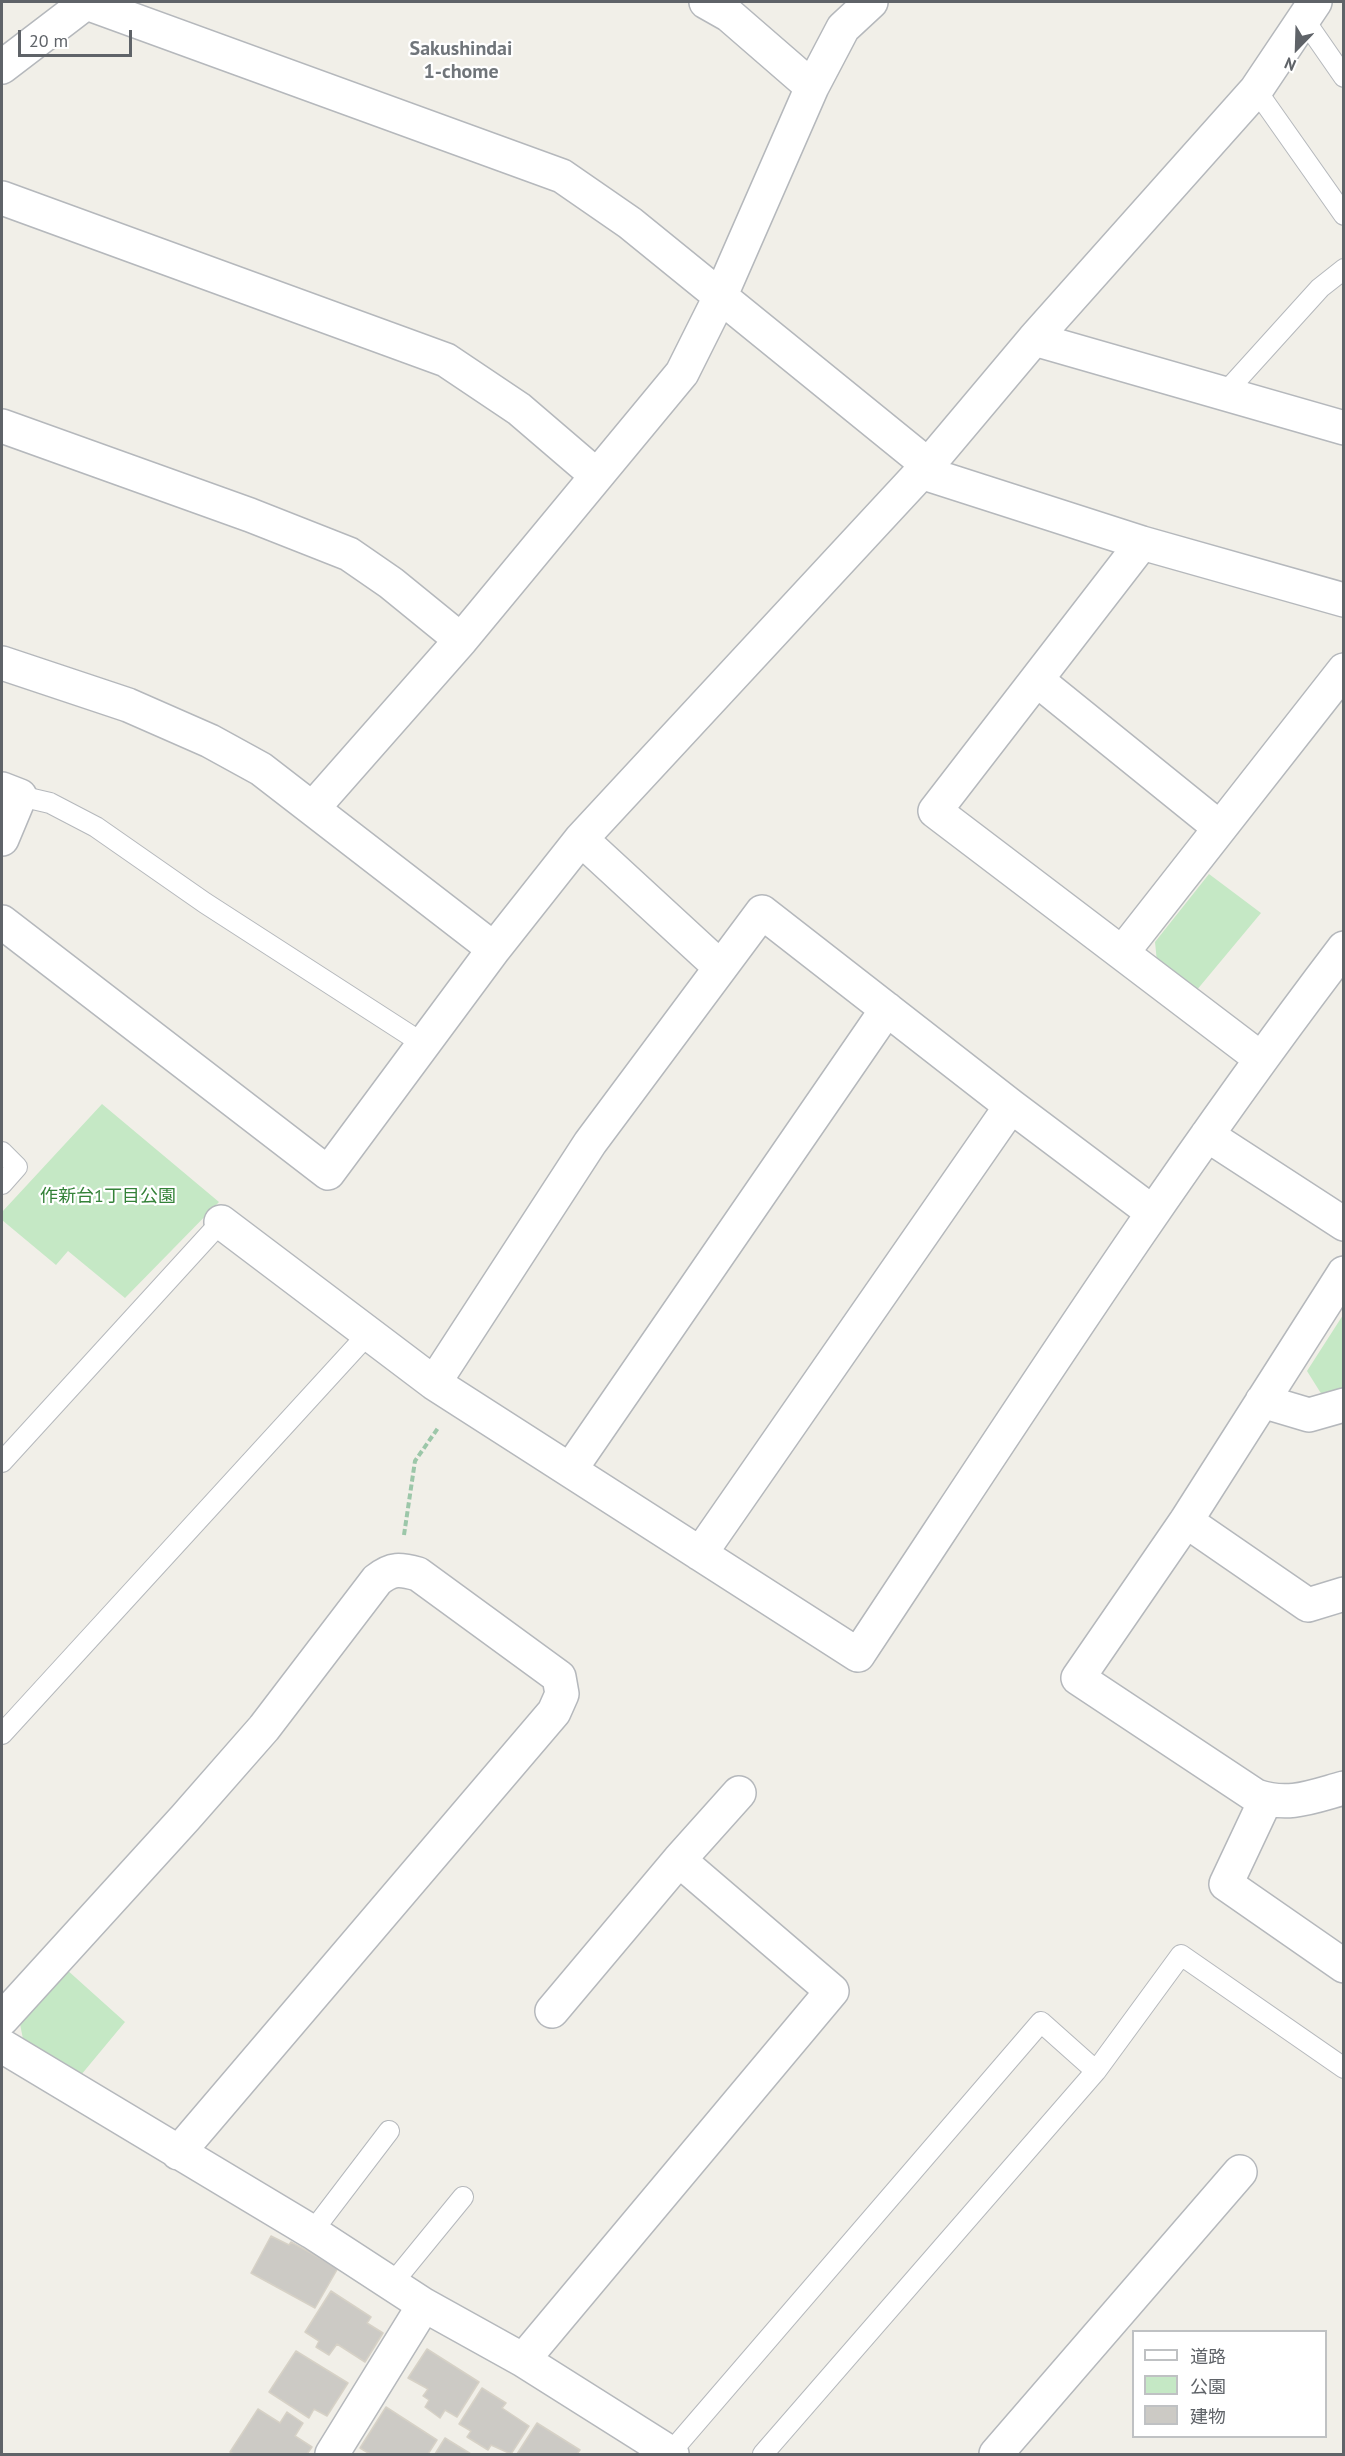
<!DOCTYPE html>
<meta charset="utf-8">
<style>
body{margin:0}
#map{position:relative;width:1345px;height:2456px;overflow:hidden;background:#f1efe8;font-family:"PT Sans","Noto Sans JP",sans-serif}
canvas{display:block}
.frame{position:absolute;inset:0;border:3px solid #5f6368;pointer-events:none}
.legend{position:absolute;left:1132px;top:2330px;width:195px;height:108px;box-sizing:border-box;background:#fff;border:2px solid #bfc1c3;margin:0;padding:8px 10px;list-style:none;font-size:18px;color:#5f6368}
.legend li{display:flex;align-items:center;gap:12px;height:30px}
.legend b{width:30px;border:2px solid #bfc1c3}
.north{position:absolute;left:1267px;top:18px;width:60px;height:60px;-webkit-text-stroke:4px #fff;paint-order:stroke;rotate:203deg;font-size:16px;font-weight:700;line-height:24px;text-align:center;color:#5f6368}
.north::after{content:'';display:block;margin:auto;width:21px;height:27px;background:#5f6368;clip-path:polygon(50% 0,100% 100%,50% 72%,0 100%)}
.scale{position:absolute;left:18px;top:30px;width:114px;height:27px;box-sizing:border-box;border:3px solid #5f6368;border-top:0;padding-left:8px;font-size:18px;line-height:21px;white-space:nowrap;color:#5f6368;-webkit-text-stroke:4px #fff;paint-order:stroke}
</style>
<div id="map">
<canvas width="1345" height="2456"></canvas>
<div class="frame"></div>
<ul class="legend">
<li><b style="height:8px;background:#fff"></b>道路</li>
<li><b style="height:16px;background:#c5e8c5"></b>公園</li>
<li><b style="height:16px;background:#cccac5"></b>建物</li>
</ul>
<div class="north">N</div>
<div class="scale">20 m</div>
</div>
<script>
const ctx = document.querySelector('canvas').getContext('2d');
ctx.lineJoin = 'round';
function fillPath(path, color) {
  ctx.fillStyle = color;
  ctx.fill(path, 'evenodd');
}
function trace(path, color, width, dash) {
  ctx.strokeStyle = color;
  ctx.lineWidth = width;
  ctx.lineCap = dash ? 'butt' : 'round';
  ctx.setLineDash(dash || []);
  ctx.stroke(path);
}
function write(font, color, halo, rows, align = 'center') {
  ctx.font = font + ' "PT Sans","Noto Sans JP",sans-serif';
  ctx.lineWidth = 4.5;
  ctx.setLineDash([]);
  ctx.textBaseline = 'middle';
  ctx.strokeStyle = halo;
  ctx.fillStyle = color;
  for (const [text, x, y, turn = 0] of rows) {
    ctx.save();
    ctx.translate(x, y);
    ctx.rotate((+turn || 0) * Math.PI / 180);
    ctx.textAlign = isNaN(turn) ? turn : align;
    if (halo) ctx.strokeText(text, 0, 0);
    ctx.fillText(text, 0, 0);
    ctx.restore();
  }
}
fillPath(new Path2D(`
 M1209,874L1261,913L1196,991L1157,962L1155,942Z
 M102,1104L219,1202L125,1298L68,1251L56,1265L2,1220V1212Z
 M1343,1315V1388L1322,1395L1307,1371Z
 M66,1969L125,2022L81,2075L24,2044L19,2019Z`), '#c5e8c5');
const building = new Path2D(`
 M271,2236L289,2245L291,2242L338,2268L315,2308L251,2273Z
 M331,2291L371,2317L367,2323L383,2333L365,2362L337,2344L329,2355L316,2347L319,2341L305,2332Z
 M427,2349L479,2382L457,2417L445,2410L440,2418L425,2407L429,2400L423,2396L428,2389L408,2378Z
 M296,2351L348,2383L327,2416L314,2409L309,2418L269,2392Z
 M482,2388L506,2403L502,2408L529,2426L511,2454L491,2445L488,2450L467,2437L471,2431L459,2424Z
 M386,2407L437,2440L428,2454H370L360,2448Z
 M258,2409L280,2423L287,2412L303,2423L295,2436L312,2447L307,2454H234L230,2452Z
 M537,2423L580,2450L577,2454H517Z
 M445,2438L471,2454H435Z`);
fillPath(building, '#cccac5');
trace(building, '#d6d1c6', 1.5);
const lane = new Path2D(`
 M1303,18L1344,77
 M1256,90L1344,215
 M1225,393L1320,288L1344,269
 M20,796L50,803L96,827L205,903L425,1045
 M2,1152L17,1167L2,1184
 M2,1462L221,1222
 M2,1734L368,1334
 M312,2232L389,2131
 M391,2285L463,2197
 M670,2453L1041,2022L1096,2071
 M763,2454L1096,2071L1181,1955L1344,2068`);
const street = new Path2D(`
 M84,2L562,176L630,223L928,465
 M706,2L729,15L812,87
 M2,67L87,2
 M2,198L446,360L519,409L596,475
 M1034,339L1344,428
 M2,426L250,515L349,554L391,583L461,640
 M921,472L1142,543L1344,600
 M1142,543L935,811L1260,1058
 M2,663L128,705L210,741L261,769L494,949
 M1037,680L1220,828
 M2,789L20,796L2,839
 M313,808L461,640L682,373L721,295L812,87L843,28L871,2
 M581,839L720,967
 M2,922L328,1173L494,949L581,839L928,465L1034,339L1256,90L1315,2
 M1122,953L1344,670
 M1207,1135L1344,1224
 M221,1222L434,1383L858,1655C1016,1417 1170,1176 1344,948
 M1344,1273L1186,1521L1078,1678L1256,1796C1289,1807 1311,1797 1344,1788
 M434,1383L590,1143L762,912L1011,1106L1152,1212
 M1262,1401L1309,1415L1344,1405
 M570,1470L887,1009
 M1186,1521L1308,1605L1344,1594
 M700,1554L1011,1106
 M1266,1799L1226,1884L1344,1966
 M679,1860L739,1793
 M2,2019L185,1818L264,1728L377,1580C392,1568 400,1569 418,1574L559,1677L562,1694L554,1712L178,2153
 M2,2046L312,2232L424,2305L523,2360L672,2454
 M523,2360L832,1991L679,1860L552,2011
 M332,2454L424,2305
 M996,2454L1240,2172`);
trace(lane, '#b5b8bc', 22);
trace(street, '#b5b8bc', 36);
trace(new Path2D(`
 M404,1535L415,1461L438,1428`), '#9cc7a9', 4, [6, 3]);
trace(lane, '#fff', 20);
trace(street, '#fff', 33);
write('18px', '#348238', '#fff', [
 ["作新台1丁目公園",108,1197]
]);
write('bold 20px', '#70757a', '#fff', [
 ["Sakushindai",461,49],
 ["1-chome",461,72]
]);
</script>
